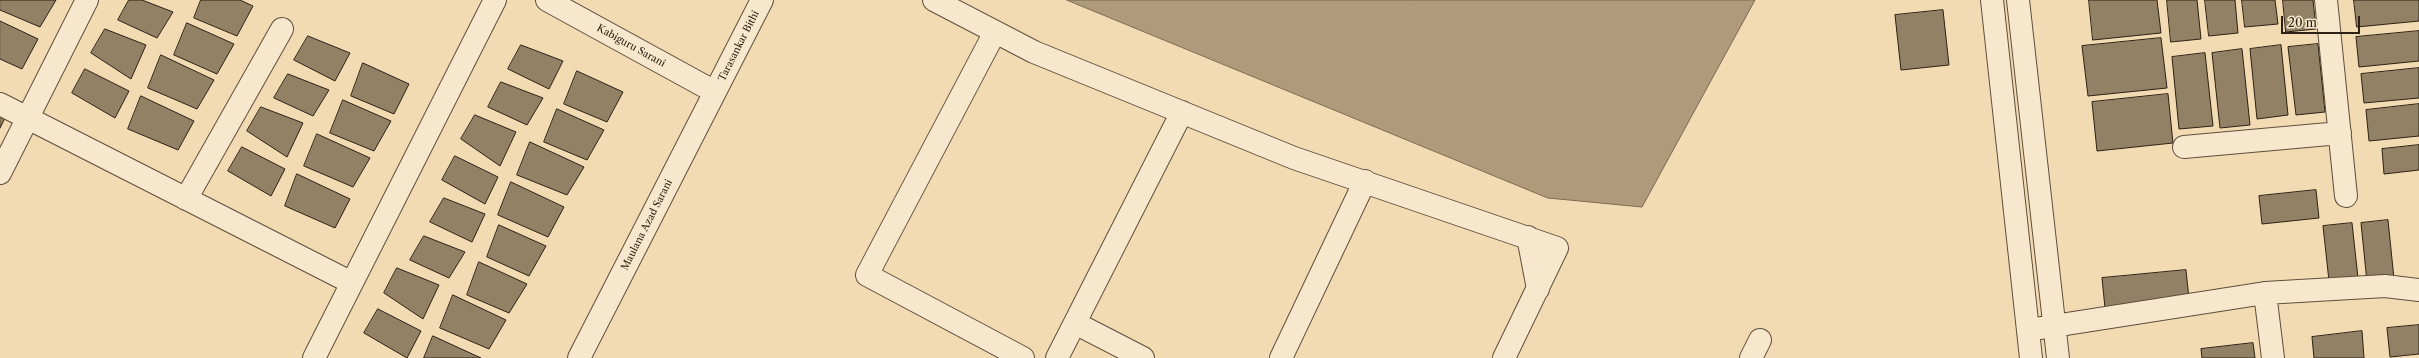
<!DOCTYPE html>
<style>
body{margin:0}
#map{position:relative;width:2419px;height:358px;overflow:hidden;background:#f2dab2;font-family:"Libre Caslon Text",serif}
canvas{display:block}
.scale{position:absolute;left:2281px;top:16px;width:79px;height:18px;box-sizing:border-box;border:2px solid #2c2114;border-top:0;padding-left:5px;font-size:12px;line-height:14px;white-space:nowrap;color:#2c2114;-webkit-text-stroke:3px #f7e7cd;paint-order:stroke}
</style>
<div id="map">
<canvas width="2419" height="358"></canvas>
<div class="scale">20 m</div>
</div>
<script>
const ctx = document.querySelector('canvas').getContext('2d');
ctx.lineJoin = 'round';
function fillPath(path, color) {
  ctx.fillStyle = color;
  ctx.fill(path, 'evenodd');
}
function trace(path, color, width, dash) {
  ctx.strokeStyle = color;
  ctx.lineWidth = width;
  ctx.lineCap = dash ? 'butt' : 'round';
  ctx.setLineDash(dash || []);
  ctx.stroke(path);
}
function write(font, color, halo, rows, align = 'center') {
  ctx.font = font + ' "Libre Caslon Text",serif';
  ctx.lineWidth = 3;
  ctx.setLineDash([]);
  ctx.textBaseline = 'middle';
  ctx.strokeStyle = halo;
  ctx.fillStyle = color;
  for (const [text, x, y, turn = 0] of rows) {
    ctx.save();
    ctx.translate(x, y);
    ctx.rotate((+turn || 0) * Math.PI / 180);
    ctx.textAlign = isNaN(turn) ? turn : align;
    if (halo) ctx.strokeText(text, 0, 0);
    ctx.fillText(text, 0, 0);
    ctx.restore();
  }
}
const water = new Path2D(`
 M1067,0H1755L1642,207L1548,198Z`);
fillPath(water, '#af9b7c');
trace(water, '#7b6a52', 1);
const building = new Path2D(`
 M0,0H56L40,27L0,10Z
 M129,0H142L173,12L157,38L118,20Z
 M201,0H240L253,6L237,36L194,18Z
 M2089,0H2157L2161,33L2093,40Z
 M2167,0H2197L2201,39L2171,42Z
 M2205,0H2235L2238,33L2209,36Z
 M2242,0H2275L2278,24L2245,27Z
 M2283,0H2313L2316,29L2286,32Z
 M2354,0H2419V21L2357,27Z
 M1943,10L1949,65L1901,70L1895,15Z
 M0,21L38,39L22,69L0,59Z
 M187,23L234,44L217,74L174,55Z
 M105,29L146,45L131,79L91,53Z
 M2419,31V61L2359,67L2356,37Z
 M308,36L350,53L335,81L294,60Z
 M2161,38L2167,88L2088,96L2082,46Z
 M2318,44L2325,112L2296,115L2288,47Z
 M521,45L563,61L549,89L508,69Z
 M2281,45L2288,115L2257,119L2250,49Z
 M2242,49L2250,125L2220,128L2212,53Z
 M2205,53L2213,126L2179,129L2172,57Z
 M161,55L214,80L197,109L148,88Z
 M363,63L409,84L394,114L351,96Z
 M2419,68V98L2364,103L2361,74Z
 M85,69L129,91L115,118L72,93Z
 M577,71L623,92L607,122L564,104Z
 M288,74L329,90L313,116L274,98Z
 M501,82L543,98L527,125L488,107Z
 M2168,94L2173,143L2097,151L2092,102Z
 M141,96L194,121L178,150L128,129Z
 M343,100L391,121L374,151L330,133Z
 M2419,104V136L2369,141L2366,110Z
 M261,107L303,123L287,157L247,131Z
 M557,109L604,130L587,160L544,142Z
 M0,115L5,118L0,128Z
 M475,115L516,132L500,166L461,139Z
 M317,134L370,158L353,187L304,166Z
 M530,142L584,167L567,195L517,175Z
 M2419,145V170L2384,174L2382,149Z
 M242,147L285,169L271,196L228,171Z
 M455,156L498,177L485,204L442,180Z
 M297,174L350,199L335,228L285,206Z
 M511,182L564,207L548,237L498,215Z
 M2316,190L2319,218L2262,224L2259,196Z
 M444,198L485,214L472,242L430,222Z
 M2388,220L2394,279L2367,282L2361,223Z
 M2352,223L2358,278L2329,281L2323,226Z
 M499,225L546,246L529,276L487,257Z
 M424,236L465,252L449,278L410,260Z
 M479,262L527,284L509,313L467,295Z
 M397,268L439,285L423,319L384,293Z
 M2186,270L2189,299L2105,308L2102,278Z
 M453,295L506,320L489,349L440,328Z
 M378,309L421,331L407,358L364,333Z
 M2419,325V354L2390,357L2387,328Z
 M2362,331L2364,358H2314L2312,337Z
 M433,336L481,358H424Z
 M2253,343L2255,358H2202L2201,349Z`);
fillPath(building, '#938166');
trace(building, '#2c2114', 1);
const street = new Path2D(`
 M547,0L715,92
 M934,0L1034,52L1294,158L1557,248L1504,358
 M1992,0L2031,358
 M2018,0L2058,358
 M2326,0L2346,196
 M995,32L867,275L1023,358
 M0,104L352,283
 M2184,147L2340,133
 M0,173L87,0
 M186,199L282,29
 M1528,237L1538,289
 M2265,293L2273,358
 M1075,323L1143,358
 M2028,330L2265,293L2385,286L2419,290
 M314,358L495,0
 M579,358L762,0
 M1057,358L1182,112
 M1281,358L1365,181
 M1751,358L1760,340`);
trace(street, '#5e4f3c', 24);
trace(street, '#f7e7cd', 22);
write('10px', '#2c2114', '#f7e7cd', [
 ["Kabiguru Sarani",631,46,29],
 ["Tarasankar Bithi",739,46,-63],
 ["Maulana Azad Sarani",647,225,-63]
]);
</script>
